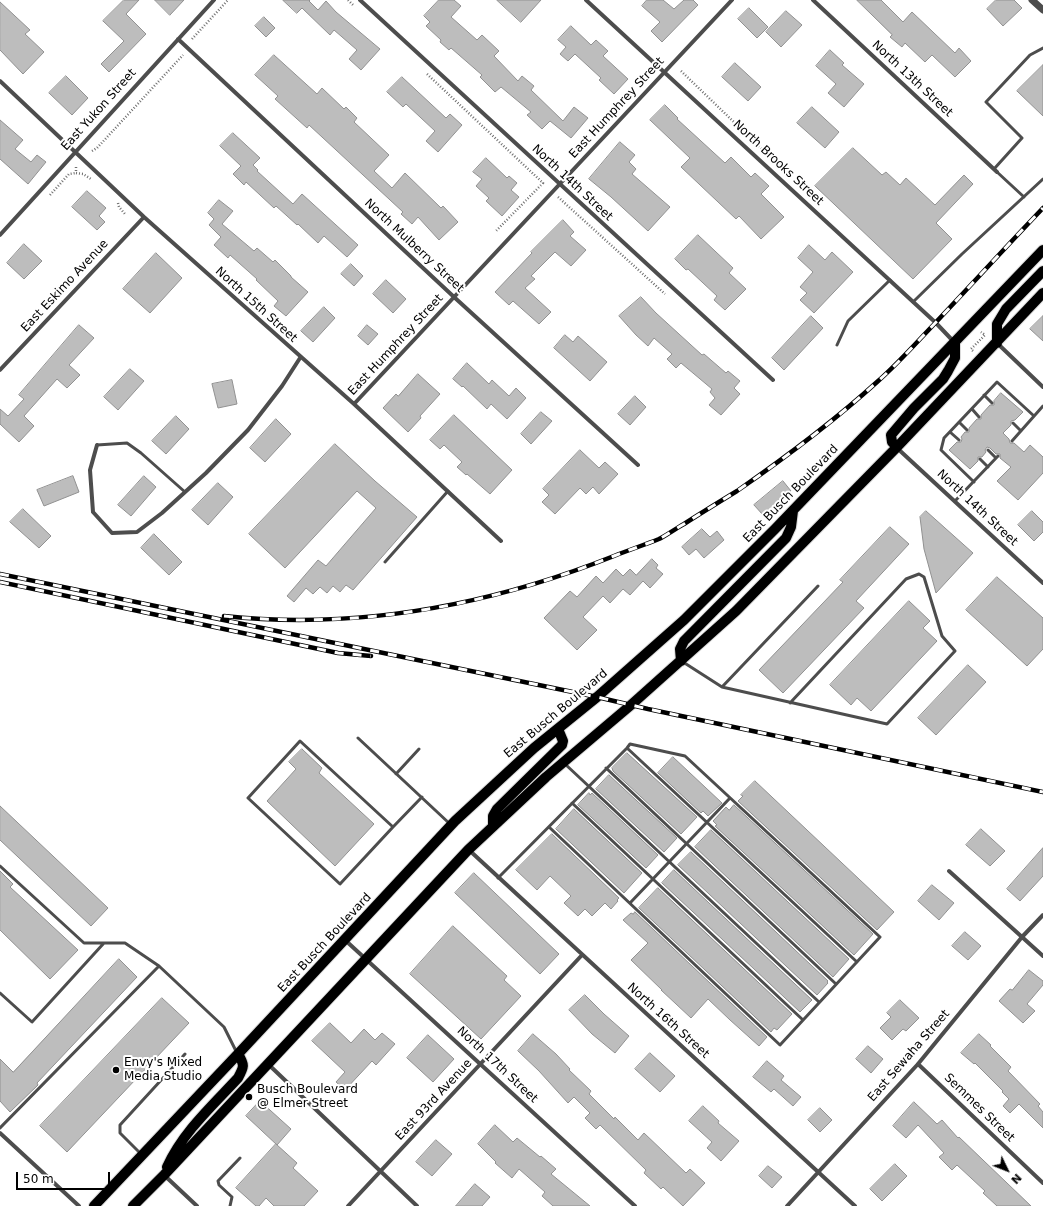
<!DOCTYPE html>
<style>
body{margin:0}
#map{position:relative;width:1043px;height:1206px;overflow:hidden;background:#fff;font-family:"DejaVu Sans",sans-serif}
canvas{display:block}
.north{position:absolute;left:987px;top:1150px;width:40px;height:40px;-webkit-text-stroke:3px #fff;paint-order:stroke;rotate:133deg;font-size:11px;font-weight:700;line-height:16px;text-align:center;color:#000}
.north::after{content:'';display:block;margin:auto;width:14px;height:18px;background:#000;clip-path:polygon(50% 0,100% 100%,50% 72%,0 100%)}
.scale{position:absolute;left:16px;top:1172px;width:94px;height:18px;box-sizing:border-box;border:2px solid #000;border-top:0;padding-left:5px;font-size:12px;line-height:14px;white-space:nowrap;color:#000;-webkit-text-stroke:3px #fff;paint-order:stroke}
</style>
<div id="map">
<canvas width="1043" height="1206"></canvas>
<div class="north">N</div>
<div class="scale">50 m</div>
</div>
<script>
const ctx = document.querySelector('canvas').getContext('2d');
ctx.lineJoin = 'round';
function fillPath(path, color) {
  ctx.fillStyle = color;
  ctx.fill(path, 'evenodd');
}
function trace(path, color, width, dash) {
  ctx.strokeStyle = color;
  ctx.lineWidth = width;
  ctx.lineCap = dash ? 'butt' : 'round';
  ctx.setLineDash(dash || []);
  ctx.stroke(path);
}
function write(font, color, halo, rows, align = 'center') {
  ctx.font = font + ' "DejaVu Sans",sans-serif';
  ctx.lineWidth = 4;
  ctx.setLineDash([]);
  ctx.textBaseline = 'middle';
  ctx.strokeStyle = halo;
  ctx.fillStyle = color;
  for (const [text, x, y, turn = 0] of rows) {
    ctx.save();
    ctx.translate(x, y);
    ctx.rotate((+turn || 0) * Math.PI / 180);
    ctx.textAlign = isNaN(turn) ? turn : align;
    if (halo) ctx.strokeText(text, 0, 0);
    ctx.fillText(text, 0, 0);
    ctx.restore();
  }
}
const building = new Path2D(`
 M124,0H139L126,14L146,34L109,72L101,64L124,41L103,21Z
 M155,0H184L170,15Z
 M283,0H310L309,1L318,10L326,1L336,12L380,49L361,70L349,59L357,50L334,30L330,35L302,8L297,13Z
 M439,0H454L461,6L451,17L477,40L482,35L499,51L494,56L518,81L522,76L534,86L531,90L563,121L574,107L588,118L571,138L550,121L542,129L527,115L531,112L501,87L495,92L480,77L482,75L451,48L449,50L440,42L441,40L426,26L430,22L424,16Z
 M497,0H541L521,22Z
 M647,0H663L674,9L684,0H693L698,5L662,42L651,31L660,22L642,6Z
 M857,0H881L903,22L912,12L955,53L959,48L971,61L955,77L932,55L925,62L905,43L902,47L890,37L892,35Z
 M996,0H1014L1022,8L1003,26L987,9Z
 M0,2L30,30L25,34L44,52L23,74L0,50Z
 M749,8L768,27L757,38L738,19Z
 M786,11L802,25L781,47L766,32Z
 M264,17L275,28L266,37L255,26Z
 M571,26L591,45L596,40L608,51L603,56L628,79L614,94L599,80L601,78L575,54L568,61L560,54L566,47L558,40Z
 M830,50L844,63L842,65L864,84L844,107L828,93L836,84L816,66Z
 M274,55L317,94L322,88L344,109L346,107L357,118L354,122L389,155L374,171L392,188L405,173L441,208L443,206L458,222L439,240L418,217L412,224L401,214L403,212L309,125L307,128L275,99L278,96L255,75Z
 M735,63L761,87L748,101L722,77Z
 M1043,65V116L1017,91Z
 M66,76L88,98L72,115L49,93Z
 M402,77L446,118L450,114L462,125L438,152L426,141L435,131L406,104L403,107L387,92Z
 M665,105L678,118L677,119L725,163L731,157L751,177L755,173L769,186L761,194L784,217L761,239L739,216L736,219L681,167L690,158L650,120Z
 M812,107L839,132L825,148L797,123Z
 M0,120L23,140L15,149L31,162L37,155L46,162L28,184L0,159Z
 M233,133L260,158L253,165L258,170L257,171L293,204L302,194L358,245L347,257L324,236L318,243L298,224L297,225L276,206L274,208L246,182L244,185L233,174L241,166L220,146Z
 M620,142L635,155L629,162L636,169L632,174L670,207L648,231L611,197L589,179Z
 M853,148L882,175L886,172L900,185L906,178L935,205L964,175L973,184L936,223L952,239L913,279L815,186Z
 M486,158L507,178L509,176L517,183L511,190L519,197L502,216L486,201L489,198L476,186L482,179L473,172Z
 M87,191L106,208L99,216L105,222L97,230L72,207Z
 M219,200L233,211L222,224L254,251L257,248L273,262L275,260L291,276V277L308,292L286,316L274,306L278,301L256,280L257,279L230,255L228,258L214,245L221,237L209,225L214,219L208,213Z
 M563,220L574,232L570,236L586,250L571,266L555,252L531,276L535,279L525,288L551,312L539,324L513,301L509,305L495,292L532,253L531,252Z
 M698,235L733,268L729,273L746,289L725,310L714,300L717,296L688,269L686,270L675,259Z
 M24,244L42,261L24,279L7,263Z
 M809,245L825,260L832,252L853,272L814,313L800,300L807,293L800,287L813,272L798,258Z
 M156,253L182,278L150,313L123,289Z
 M351,264L363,276L354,286L341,274Z
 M386,280L406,299L393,313L373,294Z
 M641,297L656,313L702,355L704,354L726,373L728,371L740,381L734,388L740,394L721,415L709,405L715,398L710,392L712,389L681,363L676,368L667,359L672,354L654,338L648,346L636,335L619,316Z
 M324,307L335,318L313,342L301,331Z
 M811,316L823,328L784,370L772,358Z
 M1043,316V341L1030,329Z
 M79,325L94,338L69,365L80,375L67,388L57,379L24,416L34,426L19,442L0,424V409L8,416L24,399L19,395Z
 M367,325L378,334L368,345L358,336Z
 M565,335L573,342L578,336L607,362L590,381L554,348Z
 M467,363L489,384L492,380L509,396L516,388L526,398L507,419L491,404L487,409L463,386L462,387L453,379Z
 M130,369L144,381L118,410L104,397Z
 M418,374L440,394L420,416L421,418L408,432L383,408L396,394L398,396Z
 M232,380L237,404L218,408L212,384Z
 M1001,393L1023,412L1015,420L1011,421V425L1003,433L1009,439L1010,443H1014L1024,452L1030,445L1043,457V473L1018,500L997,481L1011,467L1000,458V454H996L990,448L987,447L985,450L986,452L982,457H978V461L970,469L949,450L957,442H961L962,439L961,437L965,432H969V428L977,419H981V415L990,405H994V401Z
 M635,396L646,407L630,425L618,414Z
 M541,412L552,421L531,444L521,434Z
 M454,415L512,470L490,494L467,474L466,475L457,467L462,462L444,445L440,449L430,440Z
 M176,416L189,429L166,454L152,441Z
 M276,419L291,434L265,462L250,448Z
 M335,444L375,481L417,517L353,590L346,585L340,592L333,586L327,593L320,587L313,594L306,588L294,602L287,596L318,560L326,566L376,508L357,491L285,568L249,534Z
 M580,450L599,468L605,462L618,474L599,494L593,487L586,494L580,488L555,514L542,502L549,495L543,489Z
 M73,476L79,492L44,506L37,490Z
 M144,476L156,487L131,516L118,505Z
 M783,481L791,491L763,515L754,505Z
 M218,483L233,497L208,525L192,510Z
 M23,509L51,536L39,548L10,522Z
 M926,511L973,553L936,593L924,549L920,517Z
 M1032,511L1043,522V532L1034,541L1018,525Z
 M890,527L909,544L856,601L864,608L783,693L759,670L843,582L840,580Z
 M702,529L710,537L717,531L724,540L704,558L696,549L689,555L682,547Z
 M154,534L182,562L169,575L141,548Z
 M652,559L658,565L656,568L663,574L650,588L643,581L630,595L623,589L610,603L603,596L583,617L597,630L577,650L544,618L570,591L577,597L596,576L603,583L616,569L623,576L630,569L636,575Z
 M997,577L1043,618V649L1027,666L966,610Z
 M909,601L930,621L923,628L937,641L871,711L857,698L851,705L830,685Z
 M968,665L986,682L936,735L918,718Z
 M302,749L322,768L319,773L374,824L335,866L267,801L296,769L289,762Z
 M627,753L697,817L681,834L613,771L612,768Z
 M673,757L722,803L708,816L703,811L701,813L658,773Z
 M609,775L677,838L664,852L596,789Z
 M755,781L894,912L877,930L738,801L743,796L741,795Z
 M589,793L590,795L592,793L658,855L646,868L578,805Z
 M734,805L873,934L854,955L715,826L717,825L713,821L726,807L729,810Z
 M0,806L108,908L91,926L0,840Z
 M574,809L642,873L624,893L556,829Z
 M981,829L1005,851L990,866L966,845Z
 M711,830L849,959L833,977L695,847Z
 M552,834L619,898L617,900L618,901L611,909L605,903L592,916L585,909L578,916L564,903L571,896L550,876L537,890L516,870Z
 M1043,848V876L1020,901L1007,889Z
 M691,852L828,981L827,982L828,983L817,995L678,865Z
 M674,870L812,1000L800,1012L662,883Z
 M0,871L13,884L10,887L78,950L50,979L0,930Z
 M474,873L559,954L540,974L455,893Z
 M932,885L954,903L939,920L918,901Z
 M658,888L792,1014L777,1030L774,1028L771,1032L639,908Z
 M635,912L767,1037L759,1046L730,1020L708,999L691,1018L661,990H662L631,960L648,943L623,920L631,913L633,914Z
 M453,926L507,976L504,980L521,996L481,1039L410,974Z
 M965,932L981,946L968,960L952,946Z
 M119,959L137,977L37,1083L38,1085L10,1112L0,1101V1059L13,1072Z
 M1029,970L1043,981V985L1027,1004L1035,1011L1023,1023L999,1001L1010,989L1012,990Z
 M585,995L604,1014L629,1036L615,1053L592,1034L569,1010Z
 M162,998L189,1023L67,1152L40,1126Z
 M900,1000L919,1018L906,1031L903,1029L892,1040L880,1028L891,1017L887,1013Z
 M330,1023L351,1043L364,1029L375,1040L382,1033L395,1044L376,1065L372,1061L345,1090L336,1082L345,1072L312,1041Z
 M533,1034L556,1054L570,1069L569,1070L591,1091L589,1094L614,1119L615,1117L638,1140L644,1133L686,1173L690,1169L705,1183L683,1206L663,1187L661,1189L644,1173L646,1170L600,1125L596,1129L585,1118L590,1113L574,1097L568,1103L539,1071L518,1051Z
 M979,1034L991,1045L990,1046L1011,1067L1008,1071L1040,1104L1038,1106L1043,1112V1128L1019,1104L1010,1113L1003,1106L1009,1099L1002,1092L1003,1091L975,1063L974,1064L961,1053Z
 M428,1035L454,1059L433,1082L407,1058Z
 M868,1046L883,1059L871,1073L856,1059Z
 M650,1053L675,1076L660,1092L635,1069Z
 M767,1061L784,1076L781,1080L801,1097L793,1106L774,1089L771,1092L753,1077Z
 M260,1101L291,1129L277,1145L246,1116Z
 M914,1102L937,1124L942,1120L958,1138L959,1137L1031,1206H997L983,1193L985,1191L957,1165L952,1170L939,1157L944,1153L918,1125L906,1138L893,1126Z
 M703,1106L719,1121L718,1123L739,1141L721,1161L707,1148L712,1142L689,1121Z
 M820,1108L832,1120L820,1132L808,1120Z
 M495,1125L513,1142L517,1138L540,1157L541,1156L556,1169L551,1174L590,1206H553L542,1196L545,1192L519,1169L512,1178L495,1163L496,1162L478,1144Z
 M436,1140L452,1154L432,1176L416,1162Z
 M276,1144L297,1163L293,1168L318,1191L304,1206H274L266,1198L259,1206H256L236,1188Z
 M895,1164L907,1176L882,1201L870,1189Z
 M768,1166L782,1177L772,1188L759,1176Z
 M475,1184L490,1197L482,1206H456Z`);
fillPath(building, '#bdbdbd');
trace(building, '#919191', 1);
const primary = new Path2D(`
 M997,343V324L1006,309L1043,271
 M897,447L892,442L891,435L914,408L943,379L948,371L955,358V343
 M681,661L680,649L684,641L786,538L791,527L793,511
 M493,826V816L497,809L562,745L563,741L558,729
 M167,1167C183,1132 212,1106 238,1078C244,1067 245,1065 238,1054
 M94,1206L238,1054L455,821L534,748L597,697L684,620L775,529L1043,250
 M133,1206L164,1175L468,850L546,777L631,705L736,611L897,447L1043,293`);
trace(primary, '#dbdbdb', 12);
trace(new Path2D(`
 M348,0L353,5
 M192,39L228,0
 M681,71L768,155
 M427,74L543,183L496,231
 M92,151L97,148L183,55
 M76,167V173L83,174L91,179
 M50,195L69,174L76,173
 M558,197L665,294
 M118,203L119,207L125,214
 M973,351L971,349L985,335L981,332`), '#6f6f6f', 2.5, [1, 2]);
trace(new Path2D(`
 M994,169L1022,138L986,102L1030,55L1043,48
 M997,172L1024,197
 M913,302L962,254L1043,179
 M837,345L848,321L890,280
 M984,395L992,403
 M972,409L979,417
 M959,422L967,430
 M1013,423L1021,431
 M950,432L959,440
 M1012,441L1043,406
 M97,445L127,443L141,453L185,492
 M988,450L996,458
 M980,459L988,467
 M974,482L941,450L944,438L997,382L1034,416
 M955,501L998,456
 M385,562L448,491
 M683,662L722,687L887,724L955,651L942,636L924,577L919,574L906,579L790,703
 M722,687L818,586
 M358,738L450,824
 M627,748L857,962
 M565,764L819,1002
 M606,768L836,984
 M396,774L419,749
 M572,803L803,1020
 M393,827L340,884L248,798L300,741L393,827L422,797
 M0,866L84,943H125L159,966
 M498,878L627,748L630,744L685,756L880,937L780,1045L549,827
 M630,903L730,798
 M0,993L32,1022L104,943
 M0,1128L159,966L224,1027L237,1053
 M141,1154L120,1133V1125L185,1054
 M230,1206L232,1197L219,1185L218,1181L240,1158`), '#4d4d4d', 3);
trace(new Path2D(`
 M360,0L773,380
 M586,0L936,323L954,342
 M813,0L997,172
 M178,39L454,297L638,465
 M0,81L144,217L354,404L501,541
 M0,235L214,0
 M997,343L1043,387
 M0,370L144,217
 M354,404L732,0
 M97,445L90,470L93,512L112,533L137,532L162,513L206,473L248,430L282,386L300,358
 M897,448L1043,583
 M469,850L855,1206
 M949,871L1043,956
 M345,940L635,1206
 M268,1064L417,1206
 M918,1064L1043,1183
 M0,1133L79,1206
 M164,1175L197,1206
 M348,1206L582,955
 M787,1206L918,1064L1022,937L1043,915`), '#4d4d4d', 4);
trace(new Path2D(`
 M1032,0L1043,10`), '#4d4d4d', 7);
trace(primary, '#000', 10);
const rail = new Path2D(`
 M0,574L597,697L648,709L1043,792
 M0,582L338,653L371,656
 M224,616C359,630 488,606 614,556C629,550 644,545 659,539C667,535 675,529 684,524C701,513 719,502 737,491C786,457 833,422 877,382C893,368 907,353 921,338C962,295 1002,251 1043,208`);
trace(rail, '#000', 4.5);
trace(rail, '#fff', 3, [9]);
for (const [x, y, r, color] of [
 [116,1070,4,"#000"],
 [249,1097,4,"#000"]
]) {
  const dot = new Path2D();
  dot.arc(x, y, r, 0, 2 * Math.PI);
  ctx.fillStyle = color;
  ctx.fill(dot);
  trace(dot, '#fff', 1.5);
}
write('12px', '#000', '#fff', [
 ["North 13th Street",912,79,43],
 ["East Humphrey Street",617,108,-47],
 ["East Yukon Street",99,110,-48],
 ["North Brooks Street",778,163,43],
 ["North 14th Street",572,183,43],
 ["North Mulberry Street",414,246,43],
 ["East Eskimo Avenue",65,286,-47],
 ["North 15th Street",256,305,42],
 ["East Humphrey Street",396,345,-47],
 ["East Busch Boulevard",791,494,-46],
 ["North 14th Street",977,508,43],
 ["East Busch Boulevard",556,714,-40],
 ["East Busch Boulevard",325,943,-47],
 ["North 16th Street",668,1021,42],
 ["East Sewaha Street",909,1056,-49],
 ["North 17th Street",497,1065,43],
 ["East 93rd Avenue",434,1100,-47],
 ["Semmes Street",979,1108,44]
]);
write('12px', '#000', '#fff', [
 ["Envy's Mixed",124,1063],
 ["Media Studio",124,1077],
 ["Busch Boulevard",257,1090],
 ["@ Elmer Street",257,1104]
], 'left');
</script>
